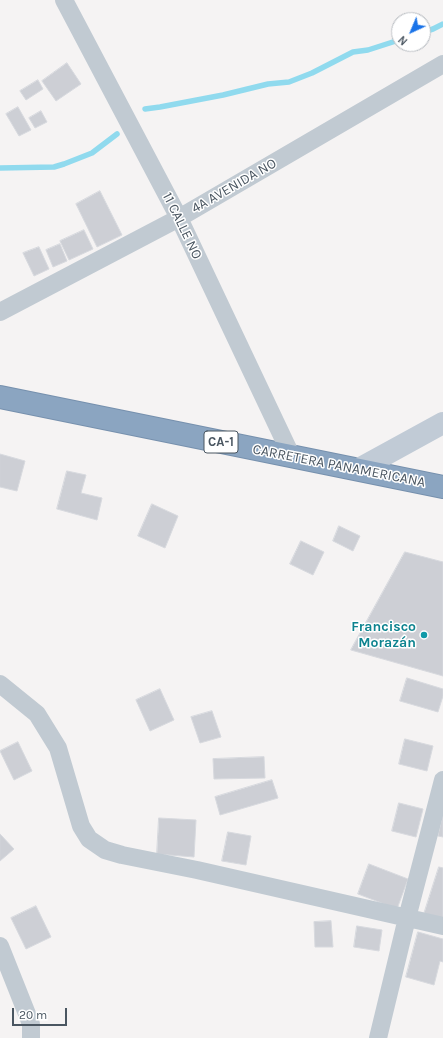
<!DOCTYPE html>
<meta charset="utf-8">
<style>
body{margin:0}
#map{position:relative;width:443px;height:1038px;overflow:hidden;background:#f5f3f3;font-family:Karla,sans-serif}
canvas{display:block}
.north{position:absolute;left:391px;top:12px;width:40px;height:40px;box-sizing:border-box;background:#fff;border:1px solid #b7bbc0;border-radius:50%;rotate:224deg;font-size:11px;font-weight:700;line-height:16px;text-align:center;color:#4a5661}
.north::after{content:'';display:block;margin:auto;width:14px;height:18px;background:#1a73e8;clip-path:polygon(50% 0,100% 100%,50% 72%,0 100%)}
.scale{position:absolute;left:12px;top:1008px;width:55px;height:18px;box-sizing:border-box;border:2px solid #4a5661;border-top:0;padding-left:5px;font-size:12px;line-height:14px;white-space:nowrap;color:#4a5661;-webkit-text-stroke:3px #fff;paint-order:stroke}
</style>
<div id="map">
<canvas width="443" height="1038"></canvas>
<div class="north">N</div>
<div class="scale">20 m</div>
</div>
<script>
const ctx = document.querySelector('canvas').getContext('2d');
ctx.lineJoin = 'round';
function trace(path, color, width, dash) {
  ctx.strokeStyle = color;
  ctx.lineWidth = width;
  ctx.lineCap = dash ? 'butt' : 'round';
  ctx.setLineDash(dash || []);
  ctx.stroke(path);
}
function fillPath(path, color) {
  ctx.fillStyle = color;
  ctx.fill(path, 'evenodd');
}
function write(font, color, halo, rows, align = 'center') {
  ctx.font = font + ' Karla,sans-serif';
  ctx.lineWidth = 3;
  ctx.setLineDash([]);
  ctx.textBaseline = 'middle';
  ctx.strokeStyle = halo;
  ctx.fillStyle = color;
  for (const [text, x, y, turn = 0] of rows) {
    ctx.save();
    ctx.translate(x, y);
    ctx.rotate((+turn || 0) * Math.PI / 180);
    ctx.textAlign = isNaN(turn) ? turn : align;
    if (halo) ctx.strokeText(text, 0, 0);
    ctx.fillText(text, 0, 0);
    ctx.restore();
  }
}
trace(new Path2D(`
 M423,32L433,29L443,24
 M145,109L160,107L223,95L268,84L289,82L312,73L353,52L368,50L399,40
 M0,168L54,167L64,164L92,153L117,134`), '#90daee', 5.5);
const building = new Path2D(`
 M67,63L81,84L56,101L42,81Z
 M38,80L43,89L26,100L20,91Z
 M18,107L31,130L19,136L6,114Z
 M41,111L47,122L35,128L29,118Z
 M100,191L122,235L97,247L76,204Z
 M84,230L93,249L69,260L60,241Z
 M60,244L67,261L53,267L46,250Z
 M39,247L49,269L34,276L23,253Z
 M0,454L25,461L17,491L0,487Z
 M67,471L86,475L81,493L102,498L97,520L57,509Z
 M152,504L178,516L165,548L138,536Z
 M339,526L360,536L353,551L333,541Z
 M301,541L324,552L313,575L290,564Z
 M405,552L443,562V676L351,650Z
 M407,678L443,689V696L438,712L400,701Z
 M160,689L174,720L150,731L136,700Z
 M212,711L221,737L200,743L191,717Z
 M405,739L433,746L427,771L399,764Z
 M18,742L32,771L14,780L0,751Z
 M264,757L265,778L214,779L213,759Z
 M272,780L278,798L220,815L215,797Z
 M399,803L423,809L416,837L392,831Z
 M443,814V837L438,836Z
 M159,818L196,820L194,857L157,854Z
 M228,832L251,836L246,865L222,861Z
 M0,834L14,849L0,861Z
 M369,864L408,879L397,909L358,894Z
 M439,867L443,868V920L424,914Z
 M36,906L51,937L26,949L11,918Z
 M331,921L333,947H315L314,922Z
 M357,926L382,930L379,951L354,947Z
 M418,932L443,939V962L440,961L434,985L406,977Z`);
fillPath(building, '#cdcfd5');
trace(building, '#d7d9de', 1);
const highway = new Path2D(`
 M0,397L443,487`);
trace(highway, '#7690ad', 24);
trace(new Path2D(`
 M64,0L179,218L292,457
 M0,312L179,218L443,64
 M0,684L37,714L58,748L81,826L89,839L105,850L122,855L197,870L443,926
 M0,946L31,1024V1038
 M378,1038L407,918L443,780`), '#c1cad2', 18);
trace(new Path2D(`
 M359,469L443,423`), '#c1cbd6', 22);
trace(highway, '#8ba5c1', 22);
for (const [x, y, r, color] of [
 [424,635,4,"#0f9aa8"]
]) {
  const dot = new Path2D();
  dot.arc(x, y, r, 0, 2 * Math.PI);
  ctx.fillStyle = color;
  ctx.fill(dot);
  trace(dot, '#fff', 1.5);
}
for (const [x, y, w] of [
 [221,442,34]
]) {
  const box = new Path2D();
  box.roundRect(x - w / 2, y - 11, w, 22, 3);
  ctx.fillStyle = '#fff';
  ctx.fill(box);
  trace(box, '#4a5661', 1);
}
write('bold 13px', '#4a5661', null, [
 ["CA-1",221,442]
]);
write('14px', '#4a5661', '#fff', [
 ["4A AVENIDA NO",234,186,-30],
 ["11 CALLE NO",182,226,64],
 ["CARRETERA PANAMERICANA",339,466,11]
]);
write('bold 14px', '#0d838f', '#fff', [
 ["Francisco",416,627],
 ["Morazán",416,643]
], 'right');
</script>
